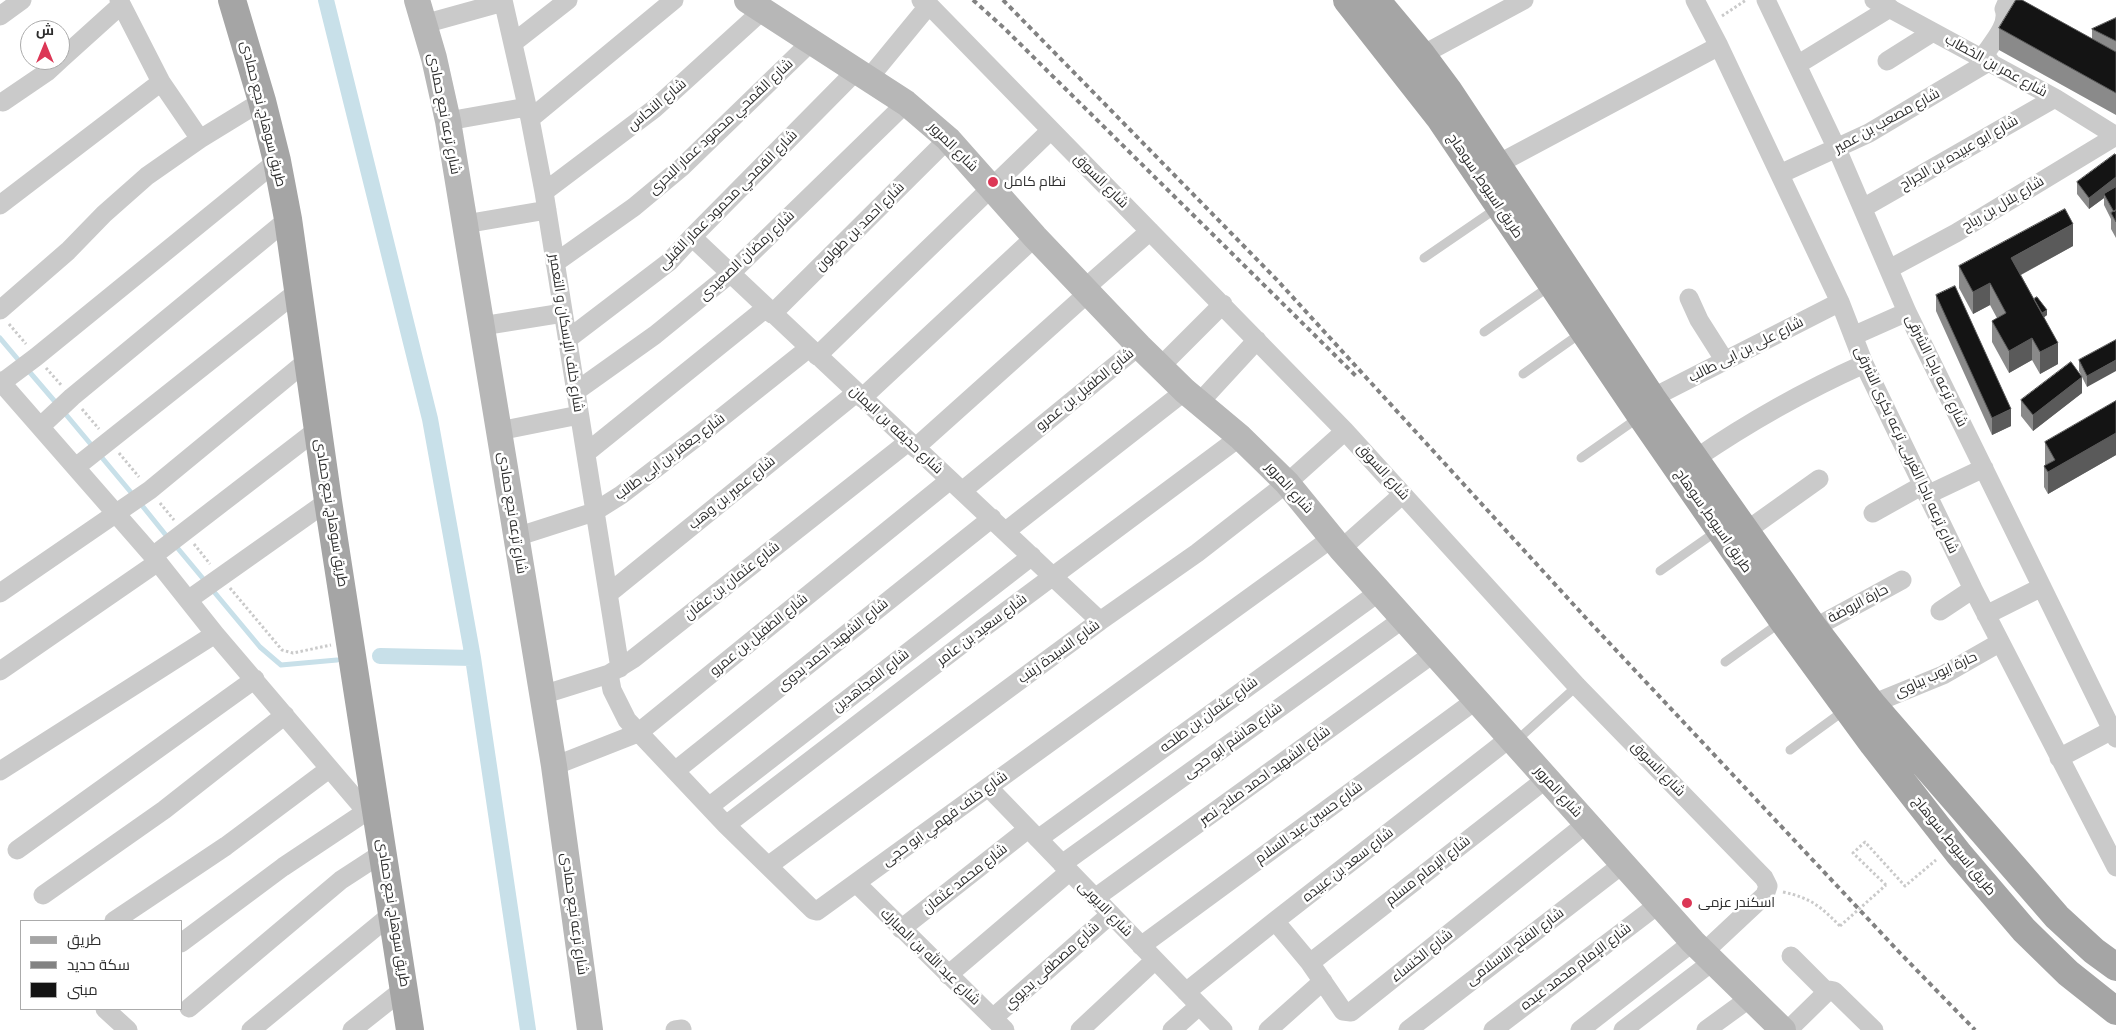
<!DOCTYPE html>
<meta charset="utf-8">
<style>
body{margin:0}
#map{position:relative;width:2116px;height:1030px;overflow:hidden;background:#fff;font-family:Karla,Cairo,sans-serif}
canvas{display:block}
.legend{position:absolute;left:20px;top:920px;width:162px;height:90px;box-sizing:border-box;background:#fff;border:1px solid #ababab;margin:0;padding:6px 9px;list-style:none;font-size:15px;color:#2d2d2d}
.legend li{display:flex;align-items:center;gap:10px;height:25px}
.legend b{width:25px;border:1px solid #ababab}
.north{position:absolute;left:20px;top:20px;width:50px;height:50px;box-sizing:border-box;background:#fff;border:1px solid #ababab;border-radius:50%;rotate:0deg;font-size:14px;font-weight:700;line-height:20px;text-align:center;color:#2d2d2d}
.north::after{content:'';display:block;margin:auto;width:18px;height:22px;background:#dc3756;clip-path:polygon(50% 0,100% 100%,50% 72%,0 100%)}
</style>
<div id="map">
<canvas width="2116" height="1030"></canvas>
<ul class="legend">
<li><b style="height:6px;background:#a5a5a5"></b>طريق</li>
<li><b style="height:6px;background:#828282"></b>سكة حديد</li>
<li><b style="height:14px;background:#141414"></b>مبنى</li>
</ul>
<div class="north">ش</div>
</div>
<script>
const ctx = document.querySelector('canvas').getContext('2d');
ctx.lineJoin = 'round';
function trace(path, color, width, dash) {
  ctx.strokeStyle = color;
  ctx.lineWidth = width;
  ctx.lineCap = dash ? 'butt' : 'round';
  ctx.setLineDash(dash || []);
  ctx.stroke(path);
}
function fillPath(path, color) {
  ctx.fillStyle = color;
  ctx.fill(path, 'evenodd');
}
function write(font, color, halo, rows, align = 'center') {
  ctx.font = font + ' Karla,Cairo,sans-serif';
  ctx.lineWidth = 5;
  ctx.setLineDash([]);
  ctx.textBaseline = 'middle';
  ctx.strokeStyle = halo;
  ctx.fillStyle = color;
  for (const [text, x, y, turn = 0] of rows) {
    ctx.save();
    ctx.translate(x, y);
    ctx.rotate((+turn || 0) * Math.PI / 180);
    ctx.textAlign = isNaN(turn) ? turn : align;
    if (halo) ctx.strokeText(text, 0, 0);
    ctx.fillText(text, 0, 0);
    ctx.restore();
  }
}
trace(new Path2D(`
 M0,338L21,363
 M27,369L57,404
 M63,411L134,496
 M140,503L169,539
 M175,545L260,647L281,665L337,660`), '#c8e0e9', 5);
trace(new Path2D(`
 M326,0L430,419L473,658L528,1030
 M380,656L473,658`), '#c8e0e9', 16);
trace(new Path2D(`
 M1722,16L1746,0
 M9,324L26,344
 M46,368L62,386
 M82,409L99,429
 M119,453L139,477
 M160,503L174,520
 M194,544L210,564
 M230,588L282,650L293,653L331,645
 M1886,885L1853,853L1865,842L1905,886L1936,860
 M1783,892C1811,898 1820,906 1840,926`), '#cacaca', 3, [2.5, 2.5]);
trace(new Path2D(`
 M1424,258L1497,208
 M1484,332L1550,286
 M1523,374L1581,333
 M1581,458L1638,418
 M1660,571L1717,531
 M1725,662L1781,622
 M1516,741L1577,686
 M1790,750L1845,710`), '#cacaca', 9);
trace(new Path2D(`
 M119,0L161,82
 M503,0L530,119L544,192L620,668
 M921,0L929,5L1345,431L1577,686L1764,878L1768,886L1765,895L1703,953
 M1695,0L1719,46L1840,302L1864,364L1973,589L2116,867
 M1766,0L1837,149L1907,312L2116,738
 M1874,0L2055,98L2116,136
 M0,16L22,0
 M424,24L503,2
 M513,43L568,0
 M1422,55L1524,0
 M1982,58C1991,44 2010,25 2004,9L2008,0
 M60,60L121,5
 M1887,61L1933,32
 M1797,65L1890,8
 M869,78L929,5
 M3,102L47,72L60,60
 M530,119L674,0
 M448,121L527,107
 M1498,164L1719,46
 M1780,174L1869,133L1990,61
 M544,192L654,109L763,10
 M0,205L161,82L200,139
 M1863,208L2055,98
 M465,224L547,210
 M692,237L1100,621
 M555,263L634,207L682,167L812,41
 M1889,269L1956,233L2116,136
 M1084,289L1150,231
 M1689,298L1699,320L1725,361
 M0,310L68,251L104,214L147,176L200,139L262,101
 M772,314L948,139
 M482,326L563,313
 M1853,336L1907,312
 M568,339L669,262L692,237L857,70
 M817,356L1051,130
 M1160,367L1223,304
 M0,381L153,556L215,634L377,824
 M0,384L36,357L277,161
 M575,392L655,335L730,274L906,103
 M862,398L1035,237
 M1652,398L1840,302
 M1199,403L1257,340
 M41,426L72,397L288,219
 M499,431L579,415
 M915,448L1088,293
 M586,453L766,308
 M1695,459C1749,422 1804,391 1864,364
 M76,467L298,291
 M962,491L1139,346
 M1927,495L1984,468
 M1873,513L1923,485
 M1006,531L1185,391
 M1746,531L1819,479
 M516,537L594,512L621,495L706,430L809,348
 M1341,549L1403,494
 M153,556L318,429
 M0,593L150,490L308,360
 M608,594L856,393
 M188,600L328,501
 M1940,611L1973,589
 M1986,615L2042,587
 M1814,628L1902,580
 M0,671L158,562
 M609,674L612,690L627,720L726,825L813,910L817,911L1332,538
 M542,695L609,674L633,659L908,442
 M1872,704L1943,675L1999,643
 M2059,758L2116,728
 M554,766L638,733L950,480
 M0,771L215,634
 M675,771L992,518
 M988,787L1223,1030
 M710,806L1032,556
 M726,825L978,632L1240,437
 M1038,839L1379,592
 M17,850L255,679
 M1062,864L1403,619
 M768,866L1100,621L1197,553L1287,483L1345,431
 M856,883L1005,1030
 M43,895L164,810L285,715
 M1095,898L1434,653
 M114,921L226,846L329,769
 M1275,921L1310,963L1341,1008L1343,1011L1351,1012L1586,824
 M901,929L1028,829
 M181,943L283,867L367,811
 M1141,946L1476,700
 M1791,956L1826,991
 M1310,963L1546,779
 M948,975L1069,872
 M1186,992L1275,921L1510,738
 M189,1008L341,880L384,852
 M105,1009L128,1030
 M993,1018L1111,914
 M251,1030L393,913
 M352,1030L405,988
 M675,1030L682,1029
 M1080,1030L1155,960
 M1172,1030L1199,1006
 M1268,1030L1323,981
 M1408,1030L1623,864
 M1493,1030L1659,904
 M1580,1030L1693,942
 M1623,1030L1712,962
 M1706,1030L1750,998
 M1788,1030L1829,990L1834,991L1874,1030`), '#cacaca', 19);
trace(new Path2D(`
 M417,0L434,58L448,121L554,766L590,1030
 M747,0L906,103L948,139L1035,237L1139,346L1185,391L1240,437L1287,483L1341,549L1693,942L1783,1030`), '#b7b7b7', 26);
trace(new Path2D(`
 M232,0L262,101L277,161L288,219L328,501L410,1030
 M1347,0L1439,117L1641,416L1783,621L1873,744L1959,854L2024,930L2068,973L2116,1011
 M1376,0L1422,55L1448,90L1652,398L1814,628L1872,704L2057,917L2094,951L2116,967`), '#a5a5a5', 28);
trace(new Path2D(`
 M973,0L1004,28L1357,377
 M1003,0L1278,281L1584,616L1900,953L1975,1030`), '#828282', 4, [5, 4]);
trace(new Path2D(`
 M1840,926L1886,885`), '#cacaca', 3, [2.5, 2.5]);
fillPath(new Path2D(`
 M2116,18V115L1999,50V28L2092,39V29Z
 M2116,155V238L2111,229V219L2104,205V198L2089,209L2077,194V182Z
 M2073,246L2021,275L2034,299L2047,315L2044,317L2058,364L2040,374L2032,360L2009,373L1992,342V321L1997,318L1990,305L1973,314L1959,288V266Z
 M1936,295L2011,426L1992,435L1936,311Z
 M2116,340L2087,387L2082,377V393L2033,431L2021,416V400L2081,375L2079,371V360Z
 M2116,401V455L2048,494L2044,487V466L2045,465V442Z`), '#8a8a8a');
fillPath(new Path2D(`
 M2116,177V188L2104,194V198L2089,209V198Z
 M2073,224V246L2011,280V258Z
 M1990,283V305L1973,314V292Z
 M2047,310V315L2038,322V316Z
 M2032,338V360L2009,373V351Z
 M2058,343V364L2040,374V352Z
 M2116,360V371L2087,387V376Z
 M2082,377V393L2033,431V415Z
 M2011,409V426L1992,435V418Z
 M2116,433V455L2048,494V472Z`), '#5a5a5a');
const building = new Path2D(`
 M2016,0H2022L2116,52V93L1999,28Z
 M2116,18V41L2092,29Z
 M2115,154L2116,155V177L2089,198L2077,182Z
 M2116,187V210L2114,212L2104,194Z
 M2065,209L2073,224L2011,258L2058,343L2040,352L2032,338L2009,351L1992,321L2006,313L1990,283L1973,292L1959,266Z
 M2116,210V222L2111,213Z
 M1955,286L2011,409L1992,418L1936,295Z
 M2037,297L2047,310L2042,313L2034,299Z
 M2116,340V360L2087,376L2079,360Z
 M2071,362L2082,377L2033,415L2021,400Z
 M2116,401V433L2048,472L2044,466L2055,460L2045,442Z`);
fillPath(building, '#141414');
trace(building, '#5a5a5a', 1);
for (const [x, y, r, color] of [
 [993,182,6,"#dc3756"],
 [1687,903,6,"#dc3756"]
]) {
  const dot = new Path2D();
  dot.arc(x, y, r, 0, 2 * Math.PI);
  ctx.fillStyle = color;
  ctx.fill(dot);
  trace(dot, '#fff', 2);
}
write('14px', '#2d2d2d', '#fff', [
 ["شارع عمر بن الخطاب",1996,66,29],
 ["شارع النحاس",657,105,-40],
 ["طريق سوهاج, نجع حمادى",263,114,76],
 ["شارع ترعه نجع حمادى",444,114,79],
 ["شارع مصعب بن عمير",1887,121,-29],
 ["شارع القمحي محمود عمار البحرى",721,127,-43],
 ["شارع المرور",953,147,45],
 ["شارع ابو عبيده بن الجراح",1959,153,-30],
 ["شارع السوق",1101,181,45],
 ["طريق اسيوط, سوهاج",1485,186,56],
 ["شارع القمحي محمود عمار القبلى",728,200,-45],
 ["شارع بلال بن رباح",2003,204,-31],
 ["شارع احمد بن طولون",860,227,-45],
 ["شارع رمضان الصعيدى",747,256,-43],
 ["شارع خلف الإسكان و التعمير",566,333,81],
 ["شارع على بن ابى طالب",1746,350,-27],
 ["شارع ترعه باجا الشرقى",1936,371,64],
 ["شارع الطفيل بن عمرو",1085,390,-39],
 ["شارع حذيفه بن اليمان",896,430,43],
 ["شارع ترعه باجا الغربى, ترعه بكرى الشرقى",1906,450,65],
 ["شارع جعفر بن ابى طالب",670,457,-37],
 ["شارع السوق",1383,472,48],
 ["شارع المرور",1289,488,48],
 ["شارع عمير بن وهب",732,493,-39],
 ["طريق سوهاج, نجع حمادى",331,513,81],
 ["شارع ترعه نجع حمادى",512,513,81],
 ["طريق اسيوط, سوهاج",1713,521,55],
 ["شارع عثمان بن عفان",732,581,-38],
 ["حارة الروضة",1858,604,-28],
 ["شارع سعيد بن عامر",982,630,-37],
 ["شارع الطفيل بن عمرو",759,635,-39],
 ["شارع الشهيد احمد بدوى",833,645,-39],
 ["شارع السيدة زينب",1059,652,-36],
 ["حارة ايوب بباوى",1936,675,-25],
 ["شارع المجاهدين",871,681,-38],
 ["شارع عثمان بن طلحه",1209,715,-36],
 ["شارع هاشم ابو حجى",1233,741,-36],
 ["شارع السوق",1658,769,46],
 ["شارع الشهيد احمد صلاح نصر",1265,776,-36],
 ["شارع المرور",1558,792,48],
 ["شارع خلف فهمي ابو حجى",945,819,-36],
 ["شارع حسين عبد السلام",1309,823,-36],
 ["طريق اسيوط, سوهاج",1954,846,51],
 ["شارع سعد بن عبيده",1348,865,-38],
 ["شارع الإمام مسلم",1428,871,-38],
 ["شارع محمد عثمان",965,879,-38],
 ["شارع الايوبى",1105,909,46],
 ["طريق سوهاج, نجع حمادى",393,913,81],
 ["شارع ترعه نجع حمادى",574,914,82],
 ["شارع الفتح الاسلامى",1515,947,-37],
 ["شارع الخنساء",1422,956,-39],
 ["شارع عبد الله بن المبارك",930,957,44],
 ["شارع مصطفى بديوي",1052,966,-42],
 ["شارع الإمام محمد عبده",1576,967,-37]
]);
write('14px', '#2d2d2d', '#fff', [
 ["نظام كامل",1004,182],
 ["اسكندر عزمى",1698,903]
], 'left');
</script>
